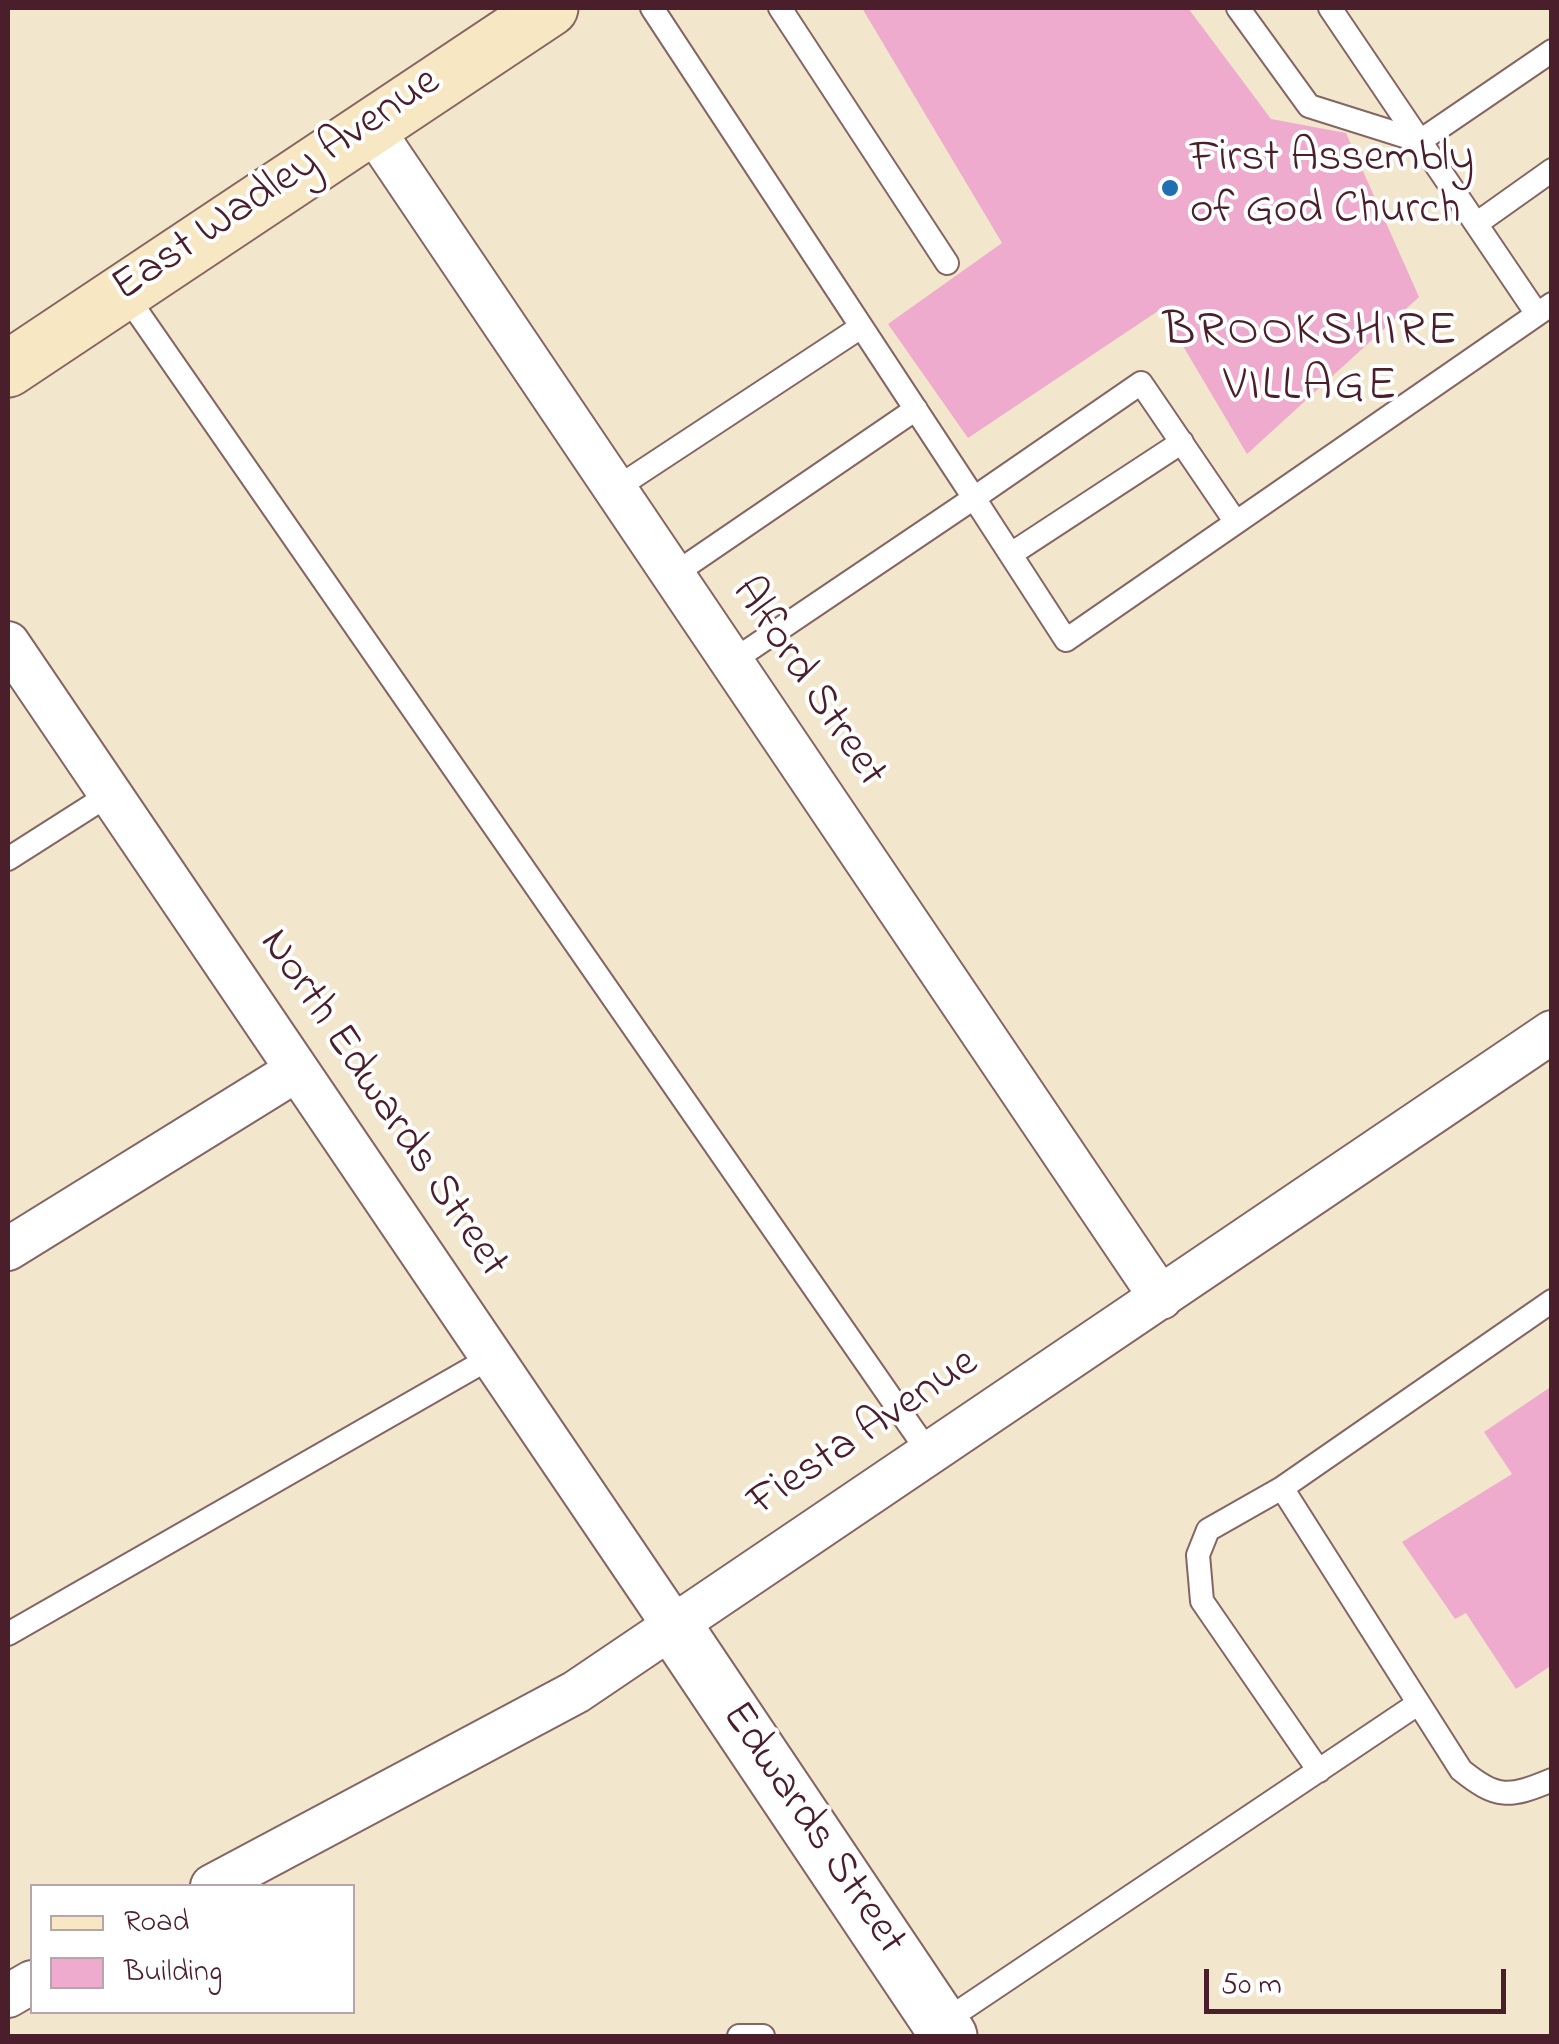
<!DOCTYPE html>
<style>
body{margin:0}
#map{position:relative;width:1559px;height:2044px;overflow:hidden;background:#f2e6cd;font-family:"Indie Flower",sans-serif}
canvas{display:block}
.frame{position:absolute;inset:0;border:10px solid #4a1f2b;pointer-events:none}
.legend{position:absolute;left:30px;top:1884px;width:325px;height:130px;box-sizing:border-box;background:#fff;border:2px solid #b7a5aa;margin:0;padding:12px 18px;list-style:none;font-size:30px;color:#4a1f2b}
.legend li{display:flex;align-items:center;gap:20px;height:50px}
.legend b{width:50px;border:2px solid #b7a5aa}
.scale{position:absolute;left:1204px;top:1969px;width:302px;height:45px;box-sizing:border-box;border:5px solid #4a1f2b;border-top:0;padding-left:12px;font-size:30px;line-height:35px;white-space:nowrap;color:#4a1f2b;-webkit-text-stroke:8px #fff;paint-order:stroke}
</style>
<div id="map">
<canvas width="1559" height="2044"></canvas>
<div class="frame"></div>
<ul class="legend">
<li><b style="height:12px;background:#f7e8c3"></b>Road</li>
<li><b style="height:28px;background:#eeabce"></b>Building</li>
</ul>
<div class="scale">50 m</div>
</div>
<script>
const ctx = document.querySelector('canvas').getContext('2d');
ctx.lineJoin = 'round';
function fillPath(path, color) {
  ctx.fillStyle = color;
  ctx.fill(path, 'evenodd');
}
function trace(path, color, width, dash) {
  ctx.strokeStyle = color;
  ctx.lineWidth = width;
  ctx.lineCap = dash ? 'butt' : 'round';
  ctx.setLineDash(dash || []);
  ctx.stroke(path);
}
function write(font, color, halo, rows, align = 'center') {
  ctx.font = font + ' "Indie Flower",sans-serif';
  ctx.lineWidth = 8;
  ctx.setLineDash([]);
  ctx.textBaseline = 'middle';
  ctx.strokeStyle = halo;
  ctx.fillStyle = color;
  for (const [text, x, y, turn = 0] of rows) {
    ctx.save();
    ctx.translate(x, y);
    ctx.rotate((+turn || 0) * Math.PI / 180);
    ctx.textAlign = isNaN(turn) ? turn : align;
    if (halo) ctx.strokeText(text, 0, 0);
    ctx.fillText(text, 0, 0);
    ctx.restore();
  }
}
fillPath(new Path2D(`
 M862,8H1188L1271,119L1346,133L1419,297L1247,454L1161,309L968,438L888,324L1002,243Z
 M1552,1386V1665L1516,1689L1466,1613L1455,1619L1402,1542L1512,1474L1484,1432Z`), '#eeabce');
const service = new Path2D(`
 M652,8L974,498L731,662
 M780,8L947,263
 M1238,8L1309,106L1420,141L1552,51
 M1330,8L1537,314
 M1476,224L1552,170
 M123,291L929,1453
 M615,489L861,327
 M1235,521L1141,383L974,498L1066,640L1552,304
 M1011,554L1182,442
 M673,575L916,409
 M8,859L110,794
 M1552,1301L1282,1488L1461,1770C1497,1799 1509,1798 1552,1780
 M1282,1488L1208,1530L1198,1555L1202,1601L1319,1771
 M8,1634L490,1358
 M942,2023L1416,1705
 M739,2036H763`);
const minor = new Path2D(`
 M369,124L1161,1298
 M8,643L672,1623
 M8,1249L297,1070
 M212,1886L576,1692L1552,1032
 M8,1996L32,1982`);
const tertiary = new Path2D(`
 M672,1623L949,2036`);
const secondary = new Path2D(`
 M8,369L550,8`);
trace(service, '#856564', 26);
trace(minor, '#856564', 46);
trace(tertiary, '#856564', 59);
trace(secondary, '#856564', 59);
trace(service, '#fff', 22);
trace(minor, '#fff', 42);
trace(tertiary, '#fff', 55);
trace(secondary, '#f7e8c3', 55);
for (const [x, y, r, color] of [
 [1170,188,10,"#1f6fb2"]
]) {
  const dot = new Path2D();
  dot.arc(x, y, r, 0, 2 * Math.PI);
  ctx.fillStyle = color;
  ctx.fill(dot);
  trace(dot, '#fff', 4);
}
write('45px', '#4a1f2b', '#fff', [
 ["First Assembly",1190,162],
 ["of God Church",1190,214]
], 'left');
write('45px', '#4a1f2b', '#fff', [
 ["East Wadley Avenue",278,187,-34],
 ["Alford Street",806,684,56],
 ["North Edwards Street",381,1105,56],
 ["Fiesta Avenue",865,1435,-34],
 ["Edwards Street",811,1830,56]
]);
ctx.letterSpacing = '2.5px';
write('48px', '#4a1f2b', '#fff', [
 ["BROOKSHIRE",1311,335],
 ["VILLAGE",1311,390]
]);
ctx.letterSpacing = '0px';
</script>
